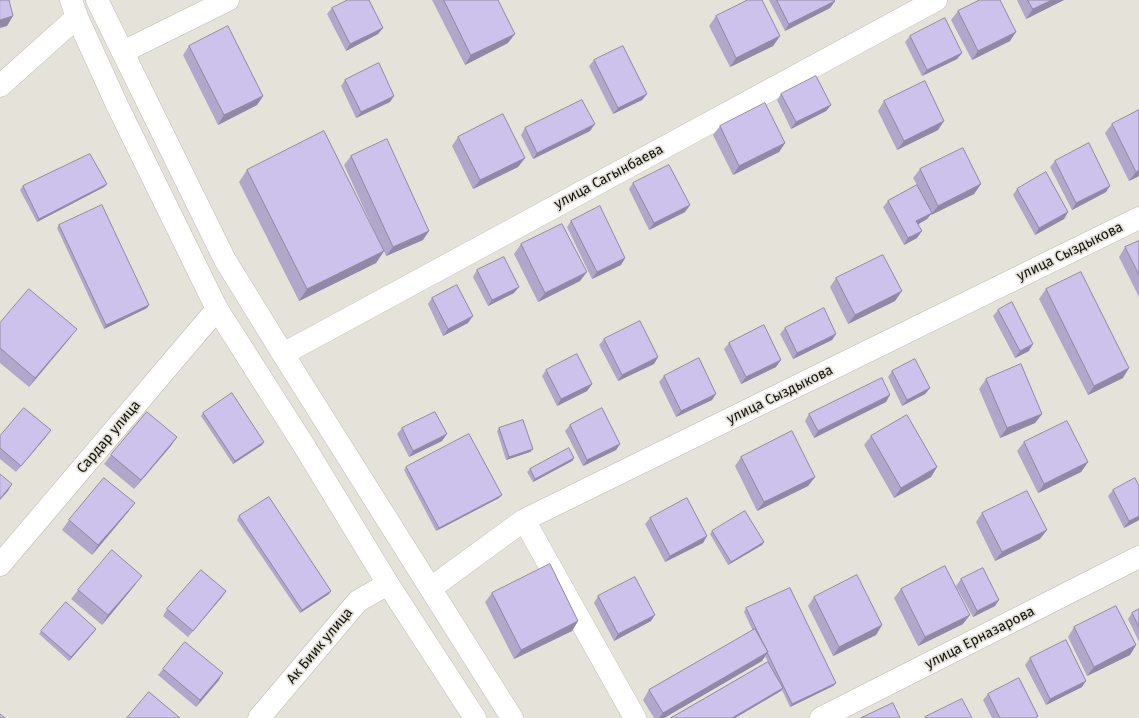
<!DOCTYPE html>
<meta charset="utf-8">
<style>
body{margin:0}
canvas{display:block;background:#e5e3d9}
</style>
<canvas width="1139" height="718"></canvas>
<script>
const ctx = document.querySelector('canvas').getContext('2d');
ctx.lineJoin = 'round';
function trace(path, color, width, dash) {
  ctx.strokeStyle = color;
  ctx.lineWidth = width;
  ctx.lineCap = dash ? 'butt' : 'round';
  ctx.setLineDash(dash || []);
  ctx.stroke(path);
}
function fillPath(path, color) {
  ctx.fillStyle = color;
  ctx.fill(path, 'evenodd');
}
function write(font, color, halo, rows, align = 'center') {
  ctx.font = font + ' "Fira Sans",sans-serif';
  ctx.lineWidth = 3.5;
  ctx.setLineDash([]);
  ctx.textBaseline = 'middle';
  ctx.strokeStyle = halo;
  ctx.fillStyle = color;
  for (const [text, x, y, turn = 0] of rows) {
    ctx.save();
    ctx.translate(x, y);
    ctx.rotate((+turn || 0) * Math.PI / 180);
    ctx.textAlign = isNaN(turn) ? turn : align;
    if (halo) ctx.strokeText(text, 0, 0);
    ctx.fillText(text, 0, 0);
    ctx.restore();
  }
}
const minor = new Path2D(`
 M123,52L228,0
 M0,86L77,17
 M283,354L936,0
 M524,520L635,718
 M0,565L217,309
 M431,588L524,520L1139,218
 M259,718L358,601L388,584
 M821,718L1139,557`);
const highway = new Path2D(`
 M71,0L77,17L117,105L217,309L303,444L388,584L475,718
 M97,0L225,260L283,354L512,718`);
trace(minor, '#bdbbb2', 23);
trace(highway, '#bdbbb2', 23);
trace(minor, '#fff', 22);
trace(highway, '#fff', 22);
fillPath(new Path2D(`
 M432,0H498L508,43L465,65Z
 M769,0H834L835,1L830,8L785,31Z
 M1017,0H1064L1026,19Z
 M332,8L383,28L378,34L346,51L327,14Z
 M958,11L1010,41L972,60L951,20Z
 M716,16L780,36L773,46L730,67L709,26Z
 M910,36L962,53L957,59L922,76L905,42Z
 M189,46L263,96L257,105L218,125L183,55Z
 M594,60L647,94L642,100L613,114L589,66Z
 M345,80L390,102L356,118L341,86Z
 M781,94L831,105L826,111L791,129L777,100Z
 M884,101L938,130L897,150L878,111Z
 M1112,124L1139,176L1129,181L1105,133Z
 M720,126L785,143L779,152L733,175L713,135Z
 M525,128L590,131L533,159L521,135Z
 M458,137L525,158L518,167L473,189L452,146Z
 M351,156L423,240L386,256L384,251L376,263L299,301L239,182L247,170L383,250L344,165Z
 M1055,161L1106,192L1072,210L1050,167Z
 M920,169L981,184L974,194L931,215V214L927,219L918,224L917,238L904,245L883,207L888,201L917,185L913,178Z
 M633,183L690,205L685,212L649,230L629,189Z
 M107,184L104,187L37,222L20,190L23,186Z
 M1017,189L1068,212L1064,219L1035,235L1013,195Z
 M571,221L625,258L621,265L592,279L567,227Z
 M59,225L147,308L104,329L57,228Z
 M1139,241V297L1119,257L1125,247Z
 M521,244L580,281L538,302L514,254Z
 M477,270L514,293L488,306L473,277Z
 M836,278L895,301L848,324L830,287Z
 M1046,289L1123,378L1088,395L1039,299Z
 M432,298L468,323L443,336L428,304Z
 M998,310L1029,351L1015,358L993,316Z
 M0,323L70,338L29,387L0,363Z
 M785,328L836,334L832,340L793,359L780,334Z
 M604,339L658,357L654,364L618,381L599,345Z
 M729,343L776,367L741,384L724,349Z
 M546,370L592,384L587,391L557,406L542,376Z
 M892,371L930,388L925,394L902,406L888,377Z
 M664,376L712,400L676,417L659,382Z
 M986,379L1042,414L1035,423L1000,438L979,389Z
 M886,402L814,438L805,421L809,414Z
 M203,413L262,445L233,464L201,416Z
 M570,425L620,444L616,450L583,466L565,431Z
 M402,428L442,441L409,457L397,434Z
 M499,428L533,449L530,452L506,460L497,431Z
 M0,436L46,437L16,472L0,459Z
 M871,436L937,467L931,477L894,498L864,445Z
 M177,437L170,447L134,489L104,464L111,455Z
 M1024,442L1088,462L1081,472L1038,493L1017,451Z
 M741,457L815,477L808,486L757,511L735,466Z
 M574,458L572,461L533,482L527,472L530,469Z
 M406,467L499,498L436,531L404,470Z
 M1113,490L1139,520L1124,528L1108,496Z
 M135,503L128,512L92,555L62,530L69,520Z
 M982,513L1040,539L995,561L976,522Z
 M239,516L329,594L300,613L237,520Z
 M650,518L707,536L703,543L665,562L645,524Z
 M712,531L764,542L762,545L728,565L710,534Z
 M961,579L995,606L973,617L956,586Z
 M135,585L102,625L71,599L78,590Z
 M901,589L963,624L918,646L894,598Z
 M226,591L222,597L188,637L163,616L167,609Z
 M492,593L578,621L572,631L514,659L485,602Z
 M598,596L651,621L614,641L594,603Z
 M814,597L882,625L876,635L833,656L808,606Z
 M746,608L836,683L833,686L790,707L782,690L735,718H671L768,662L765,656L762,661L664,718H654L643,700L649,690L753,631L744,612Z
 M1139,609V642L1128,619L1132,613Z
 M1074,627L1136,645L1130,655L1087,676L1068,637Z
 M41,631L94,632L69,661L39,634Z
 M1030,658L1082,687L1046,705L1025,665Z
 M163,669L219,680L196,707L158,675Z
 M988,694L1038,716L1037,718H992L983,700Z`), '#b0a7ca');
fillPath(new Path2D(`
 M1052,0H1064L1026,19L1033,9Z
 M835,1L830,8L785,31L789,24Z
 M13,16L7,26L0,28V20Z
 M383,28L378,34L346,51L350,44Z
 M1016,32L1010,41L972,60L978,51Z
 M515,34L508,43L465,65L471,55Z
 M780,36L773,46L730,67L736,58Z
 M962,53L957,59L922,76L927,70Z
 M647,94L642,100L613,114L618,108Z
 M263,96L257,105L218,125L224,115Z
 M394,96L390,102L356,118L361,112Z
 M831,105L826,111L791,129L796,122Z
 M944,121L938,130L897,150L904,141Z
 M595,124L590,131L533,159L537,153Z
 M785,143L779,152L733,175L739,166Z
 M525,158L518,167L473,189L480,180Z
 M1139,170V176L1129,181L1136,172Z
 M107,184L104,187L37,222L39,219Z
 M981,184L974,194L931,215L938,206Z
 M1110,186L1106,192L1072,210L1076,203Z
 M690,205L685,212L649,230L654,223Z
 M1068,212L1064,219L1035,235L1039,228Z
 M932,213L927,219L912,228L916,221Z
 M429,231L423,240L386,256L393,247Z
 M922,231L917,238L904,245L908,238Z
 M384,251L376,263L299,301L307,289Z
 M625,258L621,265L592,279L597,272Z
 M587,272L580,281L538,302L545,293Z
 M519,287L514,293L488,306L492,300Z
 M902,291L895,301L848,324L855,315Z
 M149,305L147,308L104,329L106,325Z
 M473,316L468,323L443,336L448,329Z
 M77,329L70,338L29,387L35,378Z
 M836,334L832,340L793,359L797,353Z
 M1033,344L1029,351L1015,358L1020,351Z
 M658,357L654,364L618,381L622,375Z
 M781,360L776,367L741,384L746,377Z
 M1129,368L1123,378L1088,395L1094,386Z
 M592,384L587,391L557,406L561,399Z
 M930,388L925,394L902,406L907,400Z
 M716,394L712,400L676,417L681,411Z
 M890,395L886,402L814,438L818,431Z
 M1042,414L1035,423L1000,438L1007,428Z
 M51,430L46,437L16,472Z
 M447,434L442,441L409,457L413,451Z
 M177,437L170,447L134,489L141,480Z
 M264,442L262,445L233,464L235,461Z
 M620,444L616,450L583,466L587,460Z
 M533,449L530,452L506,460L509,457Z
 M574,458L572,461L533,482L535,479Z
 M1088,462L1081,472L1038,493L1044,484Z
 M937,467L931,477L894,498L901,488Z
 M815,477L808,486L757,511L764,502Z
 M12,484L8,491L0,500V499Z
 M502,495L499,498L436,531L439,528Z
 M135,503L128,512L92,555L98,545Z
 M1139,516V520L1124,528L1129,521Z
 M1047,530L1040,539L995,561L1002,552Z
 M707,536L703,543L665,562L670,556Z
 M764,542L762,545L728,565L731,562Z
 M142,576L135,585L102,625L108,615Z
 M226,591L222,597L188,637L193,631Z
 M331,591L329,594L300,613L302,610Z
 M999,600L995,606L973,617L977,611Z
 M655,615L651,621L614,641L618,634Z
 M970,615L963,624L918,646L925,637Z
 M578,621L572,631L514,659L521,650Z
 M882,625L876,635L833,656L839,647Z
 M96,629L94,632L69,661L71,657Z
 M1136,645L1130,655L1087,676L1094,667Z
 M768,652L762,661L664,718H659L663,713Z
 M223,673L219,680L196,707L200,700Z
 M1086,681L1082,687L1046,705L1050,699Z
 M836,683L833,686L790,707L792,704Z
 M783,688L781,691L735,718H732Z`), '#9088a4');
const building = new Path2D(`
 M0,0H9L13,16L0,20Z
 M348,0H369L383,28L350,44L332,8Z
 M444,0H498L515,34L471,55Z
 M748,0H762L780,36L736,58L716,16Z
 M777,0H834L835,1L789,24Z
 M980,0H1000L1016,32L978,51L958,11Z
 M1028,0H1052L1033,9Z
 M945,18L962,53L927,70L910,36Z
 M228,26L263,96L224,115L189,46Z
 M623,46L647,94L618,108L594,60Z
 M379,63L394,96L361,112L345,80Z
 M816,76L831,105L796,122L781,94Z
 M925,81L944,121L904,141L884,101Z
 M582,100L595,124L537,153L525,128Z
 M765,103L785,143L739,166L720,126Z
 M1139,110V170L1136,172L1112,124Z
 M503,114L525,158L480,180L458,137Z
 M324,131L384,251L307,289L247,170Z
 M387,139L429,231L393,247L351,156Z
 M1089,143L1110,186L1076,203L1055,161Z
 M963,148L981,184L938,206L920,169Z
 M90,154L107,184L39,219L23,186Z
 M669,165L690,205L654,223L633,183Z
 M1046,172L1068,212L1039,228L1017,189Z
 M917,185L932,213L916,221L922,231L908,238L888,201Z
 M102,205L149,305L106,325L59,225Z
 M600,206L625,258L597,272L571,221Z
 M562,224L587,272L545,293L521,244Z
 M1139,241V275L1125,247Z
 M883,255L902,291L855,315L836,278Z
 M504,257L519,287L492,300L477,270Z
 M1081,272L1129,368L1094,386L1046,289Z
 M457,285L473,316L448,329L432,298Z
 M29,289L77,329L35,378L0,348V323Z
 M1012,302L1033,344L1020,351L998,310Z
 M824,308L836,334L797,353L785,328Z
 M640,321L658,357L622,375L604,339Z
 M764,325L781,360L746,377L729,343Z
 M577,354L592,384L561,399L546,370Z
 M699,358L716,394L681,411L664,376Z
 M915,359L930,388L907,400L892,371Z
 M1021,364L1042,414L1007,428L986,379Z
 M882,378L890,395L818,431L809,414Z
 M232,393L264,442L235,461L203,413Z
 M24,408L51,430L21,466L0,448V436Z
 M602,408L620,444L587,460L570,425Z
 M147,412L177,437L141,480L111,455Z
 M435,412L447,434L413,451L402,428Z
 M907,415L937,467L901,488L871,436Z
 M523,420L533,449L509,457L499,428Z
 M1067,421L1088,462L1044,484L1024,442Z
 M792,431L815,477L764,502L741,457Z
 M469,434L502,495L439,528L406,467Z
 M569,448L574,458L535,479L530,469Z
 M0,474L12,484L0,499Z
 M104,478L135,503L98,545L69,520Z
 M1135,478L1139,486V516L1129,521L1113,490Z
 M1027,491L1047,530L1002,552L982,513Z
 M269,497L331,591L302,610L239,516Z
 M687,498L707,536L670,556L650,518Z
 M745,511L764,542L731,562L712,531Z
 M112,550L142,576L108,615L78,590Z
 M550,564L578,621L521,650L492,593Z
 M945,566L970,615L925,637L901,589Z
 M983,568L999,600L977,611L961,579Z
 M201,570L226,591L193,631L167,609Z
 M857,575L882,625L839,647L814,597Z
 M635,577L655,615L618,634L598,596Z
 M790,588L836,683L792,704L767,652H768L763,643L746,608Z
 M66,602L96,629L71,657L41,631Z
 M1116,606L1136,645L1094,667L1074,627Z
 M1139,609V627L1132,613Z
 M755,629L768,652L663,713L649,690Z
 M1066,640L1086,681L1050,699L1030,658Z
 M185,642L223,673L200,700L163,669Z
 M768,662L783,688L732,718H671Z
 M1019,678L1038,716L1035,718H1000L988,694Z
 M149,692L180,718H127Z
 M962,699L972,718H925V717Z
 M893,703L900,718H861Z
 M0,714L5,718H0Z`);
fillPath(building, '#cdc2eb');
trace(building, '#9088a4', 1);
write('14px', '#11100d', '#e5e3d9', [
 ["улица Сагынбаева",609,177,-28],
 ["улица Сыздыкова",1070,252,-26],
 ["улица Сыздыкова",780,395,-26],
 ["Сардар улица",109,437,-50],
 ["улица Ерназарова",980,638,-27],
 ["Ак Биик улица",320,646,-50]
]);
</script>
